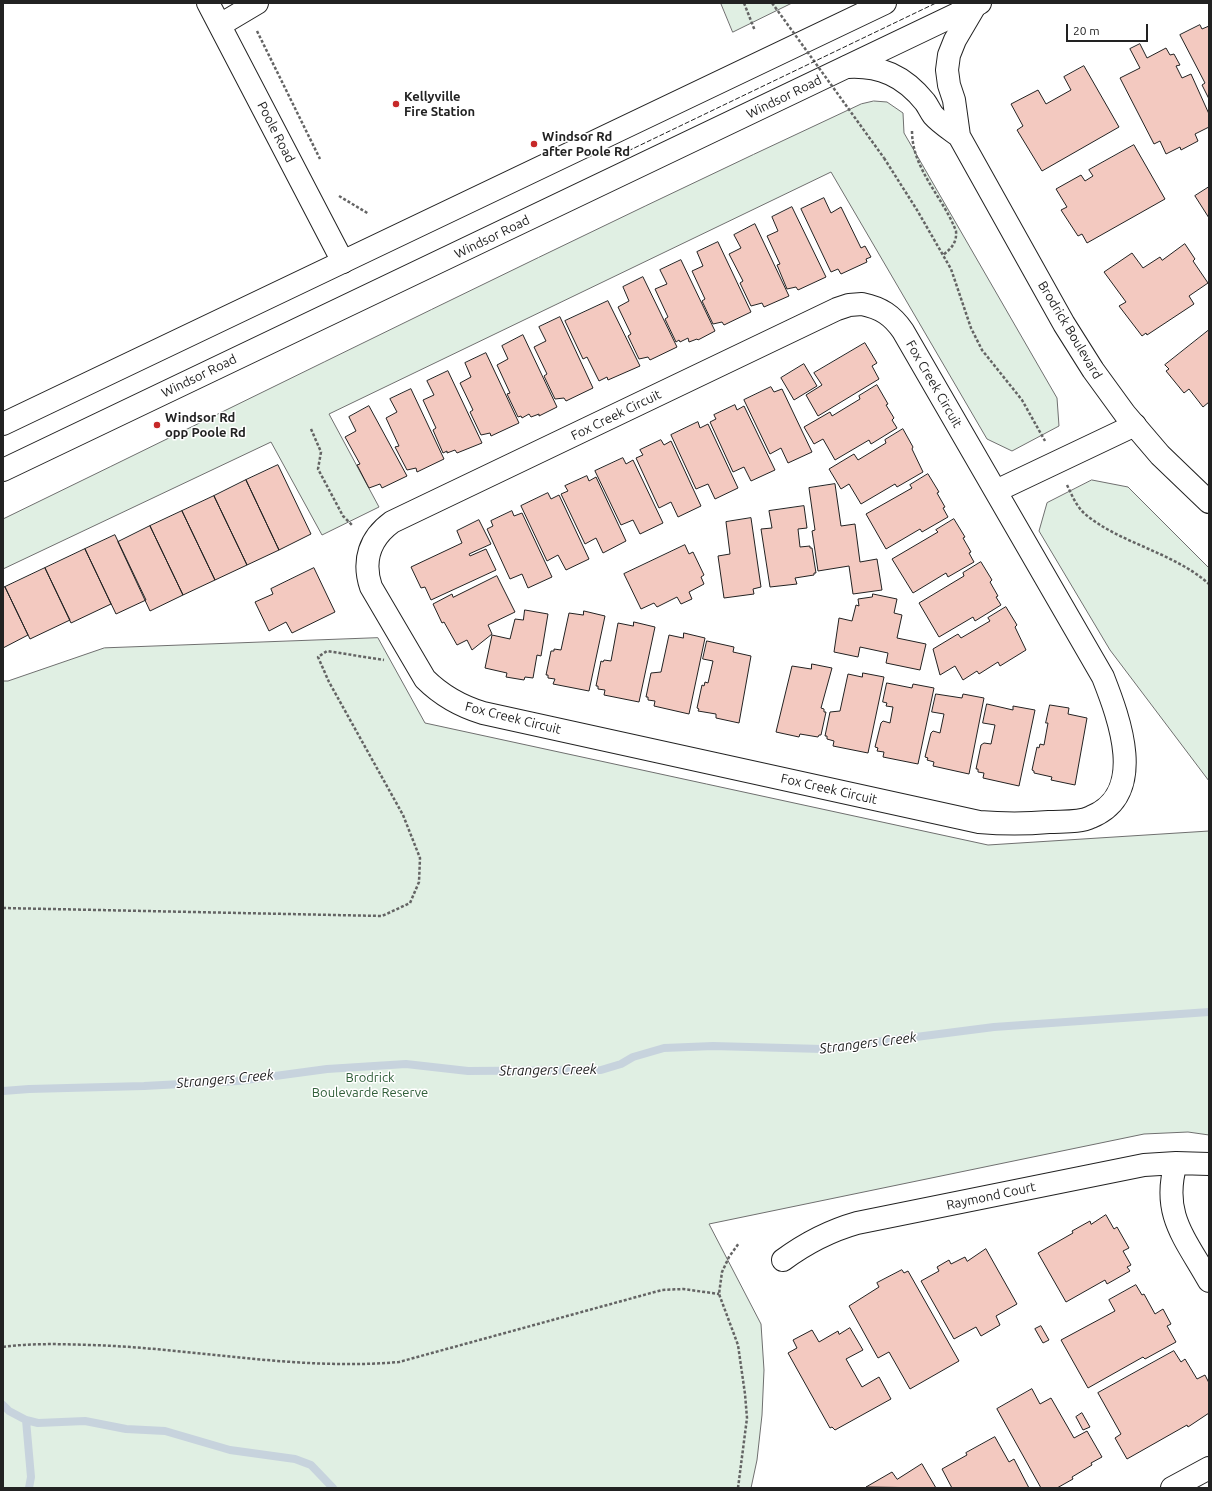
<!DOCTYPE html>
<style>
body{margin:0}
#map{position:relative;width:1212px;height:1491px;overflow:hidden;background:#fff;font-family:Ubuntu,sans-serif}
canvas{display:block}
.frame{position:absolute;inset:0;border:4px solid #222;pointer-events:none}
.scale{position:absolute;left:1066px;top:24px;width:82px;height:18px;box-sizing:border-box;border:2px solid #222;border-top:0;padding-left:5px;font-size:12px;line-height:14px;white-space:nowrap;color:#222;-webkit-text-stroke:3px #fff;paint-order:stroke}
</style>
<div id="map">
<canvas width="1212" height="1491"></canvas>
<div class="frame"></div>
<div class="scale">20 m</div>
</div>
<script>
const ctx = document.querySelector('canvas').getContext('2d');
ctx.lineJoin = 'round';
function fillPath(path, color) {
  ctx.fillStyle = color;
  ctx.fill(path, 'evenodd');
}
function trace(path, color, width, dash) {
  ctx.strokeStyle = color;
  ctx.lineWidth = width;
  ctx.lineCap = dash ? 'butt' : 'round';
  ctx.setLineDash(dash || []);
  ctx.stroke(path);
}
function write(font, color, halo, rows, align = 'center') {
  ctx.font = font + ' Ubuntu,sans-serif';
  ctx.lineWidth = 3;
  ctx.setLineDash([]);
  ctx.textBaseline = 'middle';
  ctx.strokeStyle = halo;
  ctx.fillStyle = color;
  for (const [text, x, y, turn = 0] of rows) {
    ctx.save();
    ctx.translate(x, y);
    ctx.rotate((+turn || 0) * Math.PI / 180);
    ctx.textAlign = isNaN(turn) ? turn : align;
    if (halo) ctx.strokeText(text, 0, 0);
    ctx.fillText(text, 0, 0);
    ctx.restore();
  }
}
const green = new Path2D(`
 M721,3H792L733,32Z
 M874,101L887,102L903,113L904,133L1057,398L1059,426L1012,451L987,439L831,172L329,414L379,507L322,535L271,442L3,569V519C289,380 573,238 861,104Z
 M1092,480L1128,487L1209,568V781L1110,650L1039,531L1047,503Z
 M378,638L425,723L988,845L1209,831V1135L1188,1132L1144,1134L709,1224L761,1324L764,1370L762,1415L757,1460L751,1488H3V681H8L104,648Z`);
fillPath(green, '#e0efe3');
trace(green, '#6f6f6f', 1);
trace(new Path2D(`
 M3,1091L29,1089L144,1086L238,1081L327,1069L406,1064L468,1071L601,1070L621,1064L633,1057L664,1048L713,1046L822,1049L994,1027L1209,1012
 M3,1405L9,1411L26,1420L38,1423L85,1421L126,1429L165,1431L230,1450L295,1459L311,1465L333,1488
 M26,1420L31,1477L29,1488`), '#c7d3dd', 8);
const building = new Path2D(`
 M1200,25L1202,29L1209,26V99L1202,85L1205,83L1180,35Z
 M1140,44L1147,58L1166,48L1170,55L1174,54L1180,65L1176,66L1182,78L1191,74L1209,114V127L1195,134L1198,141L1181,150L1180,147L1166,154L1160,141L1154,144L1120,78L1140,68L1130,49Z
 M1084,66L1119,127L1042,171L1017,130L1023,126L1011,104L1038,90L1046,104L1071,90L1064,77Z
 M1134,145L1165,199L1087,243L1082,234L1078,236L1061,210L1067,207L1056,189L1081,175L1085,181L1093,176L1089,170Z
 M1209,187V218L1195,196Z
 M824,198L831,213L841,207L861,248L865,246L871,257L866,259L867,262L841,274L838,269L831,272L801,209Z
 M792,207L826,277L798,290L796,287L787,289L777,265L780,264L767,236L778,231L772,217Z
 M755,224L789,296L764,307L762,303L751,306L740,283L743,281L729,254L741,248L734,235Z
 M718,242L751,312L724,325L722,322L713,324L702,301L705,299L692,271L703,266L697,252Z
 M1185,244L1195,259L1193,261L1208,283L1189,296L1194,304L1147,335L1146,333L1142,336L1119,306L1126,302L1104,272L1132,253L1143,268L1160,257L1162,260Z
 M681,260L715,331L698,340L697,339L689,342L688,338L680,342L679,340L676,342L665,319L668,317L655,289L667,284L660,270Z
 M643,277L677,347L650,360L648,357L639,359L628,336L631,334L618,307L629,301L623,287Z
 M608,301L640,366L608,380L607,377L599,381L587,357L583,359L565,321Z
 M560,317L593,388L566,401L564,398L555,399L544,376L547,374L534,347L546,341L539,327Z
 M1209,330V402L1203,407L1189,389L1184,393L1166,371L1169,369L1165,365Z
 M523,335L557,407L539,416V414L531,417L529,414L522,418L521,416L518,417L507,394L510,393L497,365L508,359L502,346Z
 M865,343L877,363L872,366L879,379L818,416L806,395L822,385L814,373Z
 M486,353L519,423L491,436L490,433L481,435L470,412L473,410L460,383L471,377L465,363Z
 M804,364L817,386L794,400L781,378Z
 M448,371L482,443L457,453L455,450L447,453V451L443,453L433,430L436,428L423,400L434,395L427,381Z
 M877,385L888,404L886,405L894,418L892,420L897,428L871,444L869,440L835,460L823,439L814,444L804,427L830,412L832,416L860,399L859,396Z
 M771,387L774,392L782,389L812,452L788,463L781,448L770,454L744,400Z
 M411,389L444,459L417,472L416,468L407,470L395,447L399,446L386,418L397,412L390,399Z
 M735,405L737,410L744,406L775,470L751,481L744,467L733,472L710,422L716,419L714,415Z
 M369,406L407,476L382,488L380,484L369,488L357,465L360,464L345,437L356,431L349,417Z
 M698,422L700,428L708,424L738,488L715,499L708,484L696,489L671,435Z
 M903,429L913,447L912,449L923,472L897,487L895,484L861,504L849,484L841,489L829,469L854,454L858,460L886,443L885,440Z
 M661,440L664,445L671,441L701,506L678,517L671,502L659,508L636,458L643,455L640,450Z
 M623,458L626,464L633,460L663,523L640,534L633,520L621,525L595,471Z
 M278,465L311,534L279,550L246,480Z
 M928,474L939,492L937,493L945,507L943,508L948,517L922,532L920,529L886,549L866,514L912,488L910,485Z
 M587,476L589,481L596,477L626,541L603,553L596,538L585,544L561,494L568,491L565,486Z
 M246,480L279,550L247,565L214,496Z
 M835,484L841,526L855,524L860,562L877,559L882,590L853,594L849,566L818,571L812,531L815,530L809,488Z
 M548,493L551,499L559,495L589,559L566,570L558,555L547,561L521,506Z
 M214,496L247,565L215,580L182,511Z
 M804,506L807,528L798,529L800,547L810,546V548H812L816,573H814V575L795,578L797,584L770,587L761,529L772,528L769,511Z
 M182,511L215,580L183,595L150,526Z
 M512,511L514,516L522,513L552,577L528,588L522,574L510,579L487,529L493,526L491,521Z
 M751,518L761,587L753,589L754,594L724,598L718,556L730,554L726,522Z
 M954,519L965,537L963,538L971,552L969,553L974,562L948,577L946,573L913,593L892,559L938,532L936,530Z
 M479,520L491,544L469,554L470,556L486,549L496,570L431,600L425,587L421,588L411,567L462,543L457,531Z
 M150,526L183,595L150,611L118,542Z
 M115,535L146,600L116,614L85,549Z
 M685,545L689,554L693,552L704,575L701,577L704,584L689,592L692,599L681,604L677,597L657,607L654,603L641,609L624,574Z
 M85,549L111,604L71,623L45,568Z
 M981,562L992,580L990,582L998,596L996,597L1001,605L975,621L973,617L939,637L919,603L964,576L963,573Z
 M45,568L70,620L30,639L5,587Z
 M314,568L335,612L292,633L286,622L269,631L255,602L273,594L271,589Z
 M497,576L515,612L488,625L492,634L472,650L467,640L457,645L444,622L442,623L433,604L452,594L453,597Z
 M5,587L28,635L3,648V588Z
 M873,594L897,599L894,613L902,615L897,638L926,644L920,670L886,663L888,653L860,647L858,657L834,652L839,618L852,621L856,605L859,606L858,599L872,597Z
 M1006,607L1017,625L1015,627L1026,650L1000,666L998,662L979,674L977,671L963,680L955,666L940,675L933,649L958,634L961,638L990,621L988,618Z
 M525,610L548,614L541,656L537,655L533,678L525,677L524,680L506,677L507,673L485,668L492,635L510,639L515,619L523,620Z
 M584,611L605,616L589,691L553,684L555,679L548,678V675H546L551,651H554V649L561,650L569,613L583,615Z
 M634,622L655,627L639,702L604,695L605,690L598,689V686H596L601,661L603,662L604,660L611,661L618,623L633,626Z
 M684,633L705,638L689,714L654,706L655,701L648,700V697H646L651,673L661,672L669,635L683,638Z
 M707,641L734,647L733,652L751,656L739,723L716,718V714L698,711L699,709L697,708L702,685L704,686L705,682L708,683L713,661L703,659Z
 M812,664L832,668L821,708L824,709V712H826L821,735H819L818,737L800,734L799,737L776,732L792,666L811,669Z
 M863,673L884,677L868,753L833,746L834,741L827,739V736H825L830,712L840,711L848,674L862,677Z
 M887,683L912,688L913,684L934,688L918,764L883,757L884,752L877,751L878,748L875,747L881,723L883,721L890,723L893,707L886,706L887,703L883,702Z
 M936,694L962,698L963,694L984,698L969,774L933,766L934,762L927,760L928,758L925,757L931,733L933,731L940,733L944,714L932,712Z
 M987,704L1013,710V706L1035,710L1019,786L983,778L984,773L978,772V769H976L981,745L984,743L991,744L995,725L983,723Z
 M1050,705L1069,708L1068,714L1087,718L1075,785L1051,780L1052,777L1034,773V771L1032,770L1037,747L1039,748L1040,744L1044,745L1048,723H1046Z
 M1106,1215L1114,1229L1117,1227L1129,1248L1123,1251L1131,1265L1127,1267L1130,1271L1107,1284L1105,1280L1066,1302L1038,1253L1073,1233L1072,1231L1090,1221L1091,1224Z
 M986,1249L1017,1304L996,1316L1000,1325L981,1336L976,1327L954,1339L921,1281L939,1271L937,1267L949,1260L951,1264L965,1257L967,1261Z
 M902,1270L904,1273L908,1271L959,1361L910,1389L889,1352L878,1358L849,1306L879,1287L877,1283Z
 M1136,1285L1142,1295L1144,1294L1155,1314L1163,1309L1171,1324L1167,1326L1176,1342L1145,1359L1143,1357L1088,1388L1061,1340L1115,1311L1109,1300Z
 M1041,1326L1049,1340L1043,1343L1035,1329Z
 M850,1328L863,1350L846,1359L862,1387L879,1377L891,1399L835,1430L832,1427L830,1428L788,1353L797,1348L793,1340L812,1330L819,1342L838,1331L839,1334Z
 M1174,1351L1181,1362L1185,1359L1197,1379L1205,1375L1209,1383V1413L1188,1427L1187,1425L1127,1459L1115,1438L1121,1434L1098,1393Z
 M1032,1389L1040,1404L1051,1398L1074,1438L1087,1431L1102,1457L1091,1463L1092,1465L1072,1477L1073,1479L1057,1488H1041L997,1409Z
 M1082,1413L1090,1427L1083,1430L1076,1417Z
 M995,1437L1009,1462L1014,1459L1029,1488H952L942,1469L967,1455L966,1453Z
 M922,1464L936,1488L866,1487L892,1472L897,1479Z`);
fillPath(building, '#f3c9c0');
trace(building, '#222', 1);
const street = new Path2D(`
 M208,3L343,262
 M220,25L257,3
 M862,304C881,308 892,315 903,331L1103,677C1119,718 1148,794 1091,817C1079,823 1062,821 1049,822C1026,824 1003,824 979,822L483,713C460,706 442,696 425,679L371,587C362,560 370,538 392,522L837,309L849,305Z
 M996,491L1135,425
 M1176,1163C1161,1214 1185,1238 1209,1281
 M783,1260C806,1243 829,1231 857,1223L1144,1165L1176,1163L1209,1164
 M1172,1488L1209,1468`);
const secondary = new Path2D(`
 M975,6L955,40L949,55L947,70L949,85L954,100L959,136L1064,324L1093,370L1125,414L1160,455L1209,502
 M847,67C880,65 904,76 925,102C928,106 930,111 933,115C940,123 951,130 959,136`);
const primary = new Path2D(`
 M3,424L885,3
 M3,470L980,3`);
trace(street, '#222', 24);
trace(secondary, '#222', 24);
trace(primary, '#222', 24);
trace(new Path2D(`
 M744,3L755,31
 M772,3L775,7
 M257,31L320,159
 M912,131C912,169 943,197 956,231C957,242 952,248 943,255
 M884,158L917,210L951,269L971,328L982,350L1022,400L1045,441
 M339,196L369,214
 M311,429L321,452L318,469L343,516L353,526
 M1067,485C1072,495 1076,506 1085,514C1119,543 1173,552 1209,584
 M3,908L382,916L410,903L419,882L420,858L403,815L329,682L318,657L327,651L384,660
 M3,1347C32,1343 61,1344 91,1345C193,1348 296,1371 399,1362L662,1290L683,1289L719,1294
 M738,1488L747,1418L745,1394L738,1345L719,1294L722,1272L729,1257L739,1243`), '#646464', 2.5, [3, 2]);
trace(street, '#fff', 22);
trace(secondary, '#fff', 22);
trace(primary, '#fff', 22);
trace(new Path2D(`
 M775,7L884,158`), '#646464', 2.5, [3, 2]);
trace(new Path2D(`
 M628,151L936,3`), '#222', 1, [5, 2]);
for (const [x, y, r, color] of [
 [396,104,4,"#c62828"],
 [534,144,4,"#c62828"],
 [157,425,4,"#c62828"]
]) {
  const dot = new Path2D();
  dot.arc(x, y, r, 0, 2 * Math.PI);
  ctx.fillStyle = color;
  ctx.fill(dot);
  trace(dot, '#fff', 1.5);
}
write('bold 13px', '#222', '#fff', [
 ["Kellyville",404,97],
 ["Fire Station",404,112],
 ["Windsor Rd",542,137],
 ["after Poole Rd",542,152],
 ["Windsor Rd",165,418],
 ["opp Poole Rd",165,433]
], 'left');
write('13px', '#222', '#fff', [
 ["Windsor Road",784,97,-26],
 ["Poole Road",276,132,63],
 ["Windsor Road",492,237,-26],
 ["Brodrick Boulevard",1070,330,59],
 ["Windsor Road",199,376,-26],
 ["Fox Creek Circuit",934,384,60],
 ["Fox Creek Circuit",616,415,-26],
 ["Fox Creek Circuit",513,718,14],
 ["Fox Creek Circuit",829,789,13],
 ["Raymond Court",991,1196,-12]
]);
write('13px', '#2f5e38', '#fff', [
 ["Brodrick",370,1078],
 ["Boulevarde Reserve",370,1093]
]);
write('italic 14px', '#222', '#fff', [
 ["Strangers Creek",868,1043,-7],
 ["Strangers Creek",548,1070,-1],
 ["Strangers Creek",225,1079,-5]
]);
</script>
